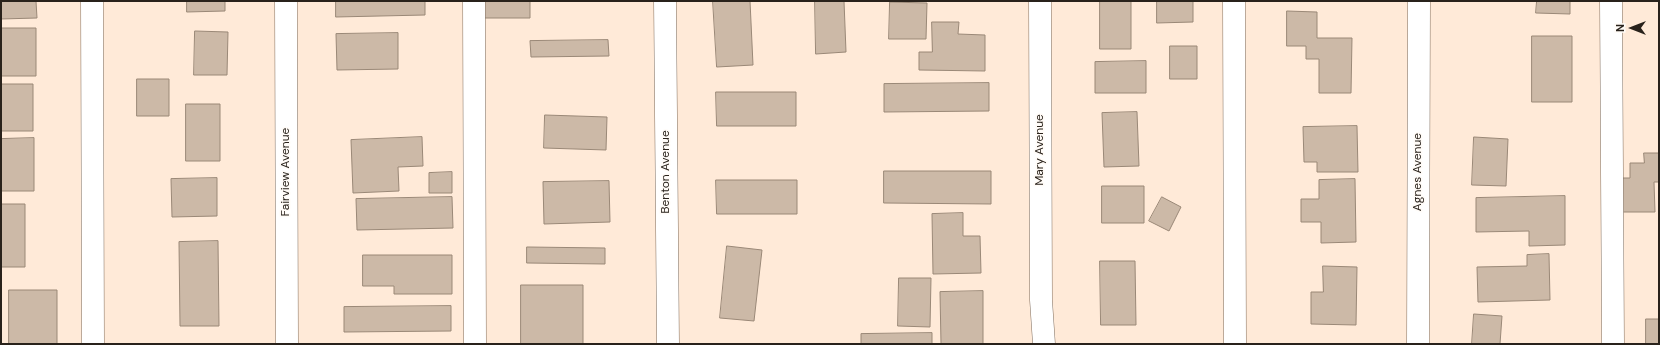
<!DOCTYPE html>
<style>
body{margin:0}
#map{position:relative;width:1660px;height:345px;overflow:hidden;background:#ffead8;font-family:"DM Sans",sans-serif}
canvas{display:block}
.frame{position:absolute;inset:0;border:2px solid #29221b;pointer-events:none}
.north{position:absolute;left:1612px;top:8px;width:40px;height:40px;-webkit-text-stroke:3px #fffbf7;paint-order:stroke;rotate:270deg;font-size:11px;font-weight:700;line-height:16px;text-align:center;color:#29221b}
.north::after{content:'';display:block;margin:auto;width:14px;height:18px;background:#29221b;clip-path:polygon(50% 0,100% 100%,50% 72%,0 100%)}
</style>
<div id="map">
<canvas width="1660" height="345"></canvas>
<div class="frame"></div>
<div class="north">N</div>
</div>
<script>
const ctx = document.querySelector('canvas').getContext('2d');
ctx.lineJoin = 'round';
function fillPath(path, color) {
  ctx.fillStyle = color;
  ctx.fill(path, 'evenodd');
}
function trace(path, color, width, dash) {
  ctx.strokeStyle = color;
  ctx.lineWidth = width;
  ctx.lineCap = dash ? 'butt' : 'round';
  ctx.setLineDash(dash || []);
  ctx.stroke(path);
}
function write(font, color, halo, rows, align = 'center') {
  ctx.font = font + ' "DM Sans",sans-serif';
  ctx.lineWidth = 3;
  ctx.setLineDash([]);
  ctx.textBaseline = 'middle';
  ctx.strokeStyle = halo;
  ctx.fillStyle = color;
  for (const [text, x, y, turn = 0] of rows) {
    ctx.save();
    ctx.translate(x, y);
    ctx.rotate((+turn || 0) * Math.PI / 180);
    ctx.textAlign = isNaN(turn) ? turn : align;
    if (halo) ctx.strokeText(text, 0, 0);
    ctx.fillText(text, 0, 0);
    ctx.restore();
  }
}
const building = new Path2D(`
 M1,1H36L37,18L1,19Z
 M187,1H225V11L187,12Z
 M336,1H425V15L336,17Z
 M484,1H530V18H484Z
 M713,1H750L753,65L717,67Z
 M815,1H844L846,52L816,54Z
 M1100,1H1131V49H1100Z
 M1157,1H1193V22L1157,23Z
 M1537,1H1570V14L1536,13Z
 M890,2L927,3L926,39H889Z
 M1287,11L1317,12V38H1352L1351,93H1319V59H1306V46H1287Z
 M932,22H959L958,34L985,35V71L919,70V52H932Z
 M1,28H36V76H1Z
 M195,31L228,32L227,75H194Z
 M398,33V69L337,70L336,34Z
 M1532,36H1572V102H1532Z
 M608,40L609,56L531,57L530,41Z
 M1170,46H1197V79H1170Z
 M1146,61V93H1095V62Z
 M137,79H169V116H137Z
 M989,83V111L884,112V84Z
 M1,84H33V131H1Z
 M716,92H796V126H717Z
 M186,104H220V161H186Z
 M1137,112L1139,166L1104,167L1102,113Z
 M545,115L607,117L606,150L544,148Z
 M1357,126L1358,172H1317V162H1304L1303,127Z
 M422,137L423,166L398,167L399,191L353,193L351,140Z
 M1474,137L1508,139L1506,186L1472,185Z
 M34,138V191H1V139Z
 M1644,153H1659V182H1654L1655,212H1619L1618,178H1630V163H1644Z
 M884,171H991V204L884,203Z
 M452,172V193H429V173Z
 M217,178V216L172,217L171,179Z
 M1355,179L1356,242L1321,243V222H1301V199H1319V180Z
 M716,180H797V214H717Z
 M609,181L610,222L544,224L543,182Z
 M1102,186H1144V223H1102Z
 M1565,196V245L1529,246V231L1476,232V198Z
 M452,197L453,228L357,230L356,199Z
 M1162,197L1181,207L1169,231L1149,221Z
 M1,204H25V267H1Z
 M963,213V236H980L981,273L933,274L932,214Z
 M218,241L219,326H180L179,242Z
 M727,246L762,250L754,321L720,318Z
 M527,247L605,248V264L527,263Z
 M1549,254L1550,300L1478,302L1477,267L1527,266V255Z
 M363,255H452V294H394V286H363Z
 M1100,261H1135L1136,325H1101Z
 M1323,266L1357,267L1356,325L1311,324V292H1323Z
 M899,278H931L930,327L898,326Z
 M521,285H583V344H521Z
 M9,290H57V344H9Z
 M983,291V344H941L940,292Z
 M451,306V331L344,332V307Z
 M1474,314L1502,316L1500,344H1472Z
 M1646,319H1659V344H1646Z
 M932,333V344H861V334Z`);
fillPath(building, '#ccb9a7');
trace(building, '#9a8877', 1);
const minor = new Path2D(`
 M92,1L93,344
 M286,1L287,344
 M474,1L475,344
 M665,1L668,344
 M1040,1L1041,300L1044,344
 M1234,1L1235,344
 M1611,1L1613,344
 M1418,344L1419,1`);
trace(minor, '#7f6d5d', 23);
trace(minor, '#fff', 22);
write('12px', '#29221b', '#fffbf7', [
 ["Mary Avenue",1040,150,-90],
 ["Fairview Avenue",286,172,-90],
 ["Benton Avenue",666,172,-90],
 ["Agnes Avenue",1418,172,-90]
]);
</script>
